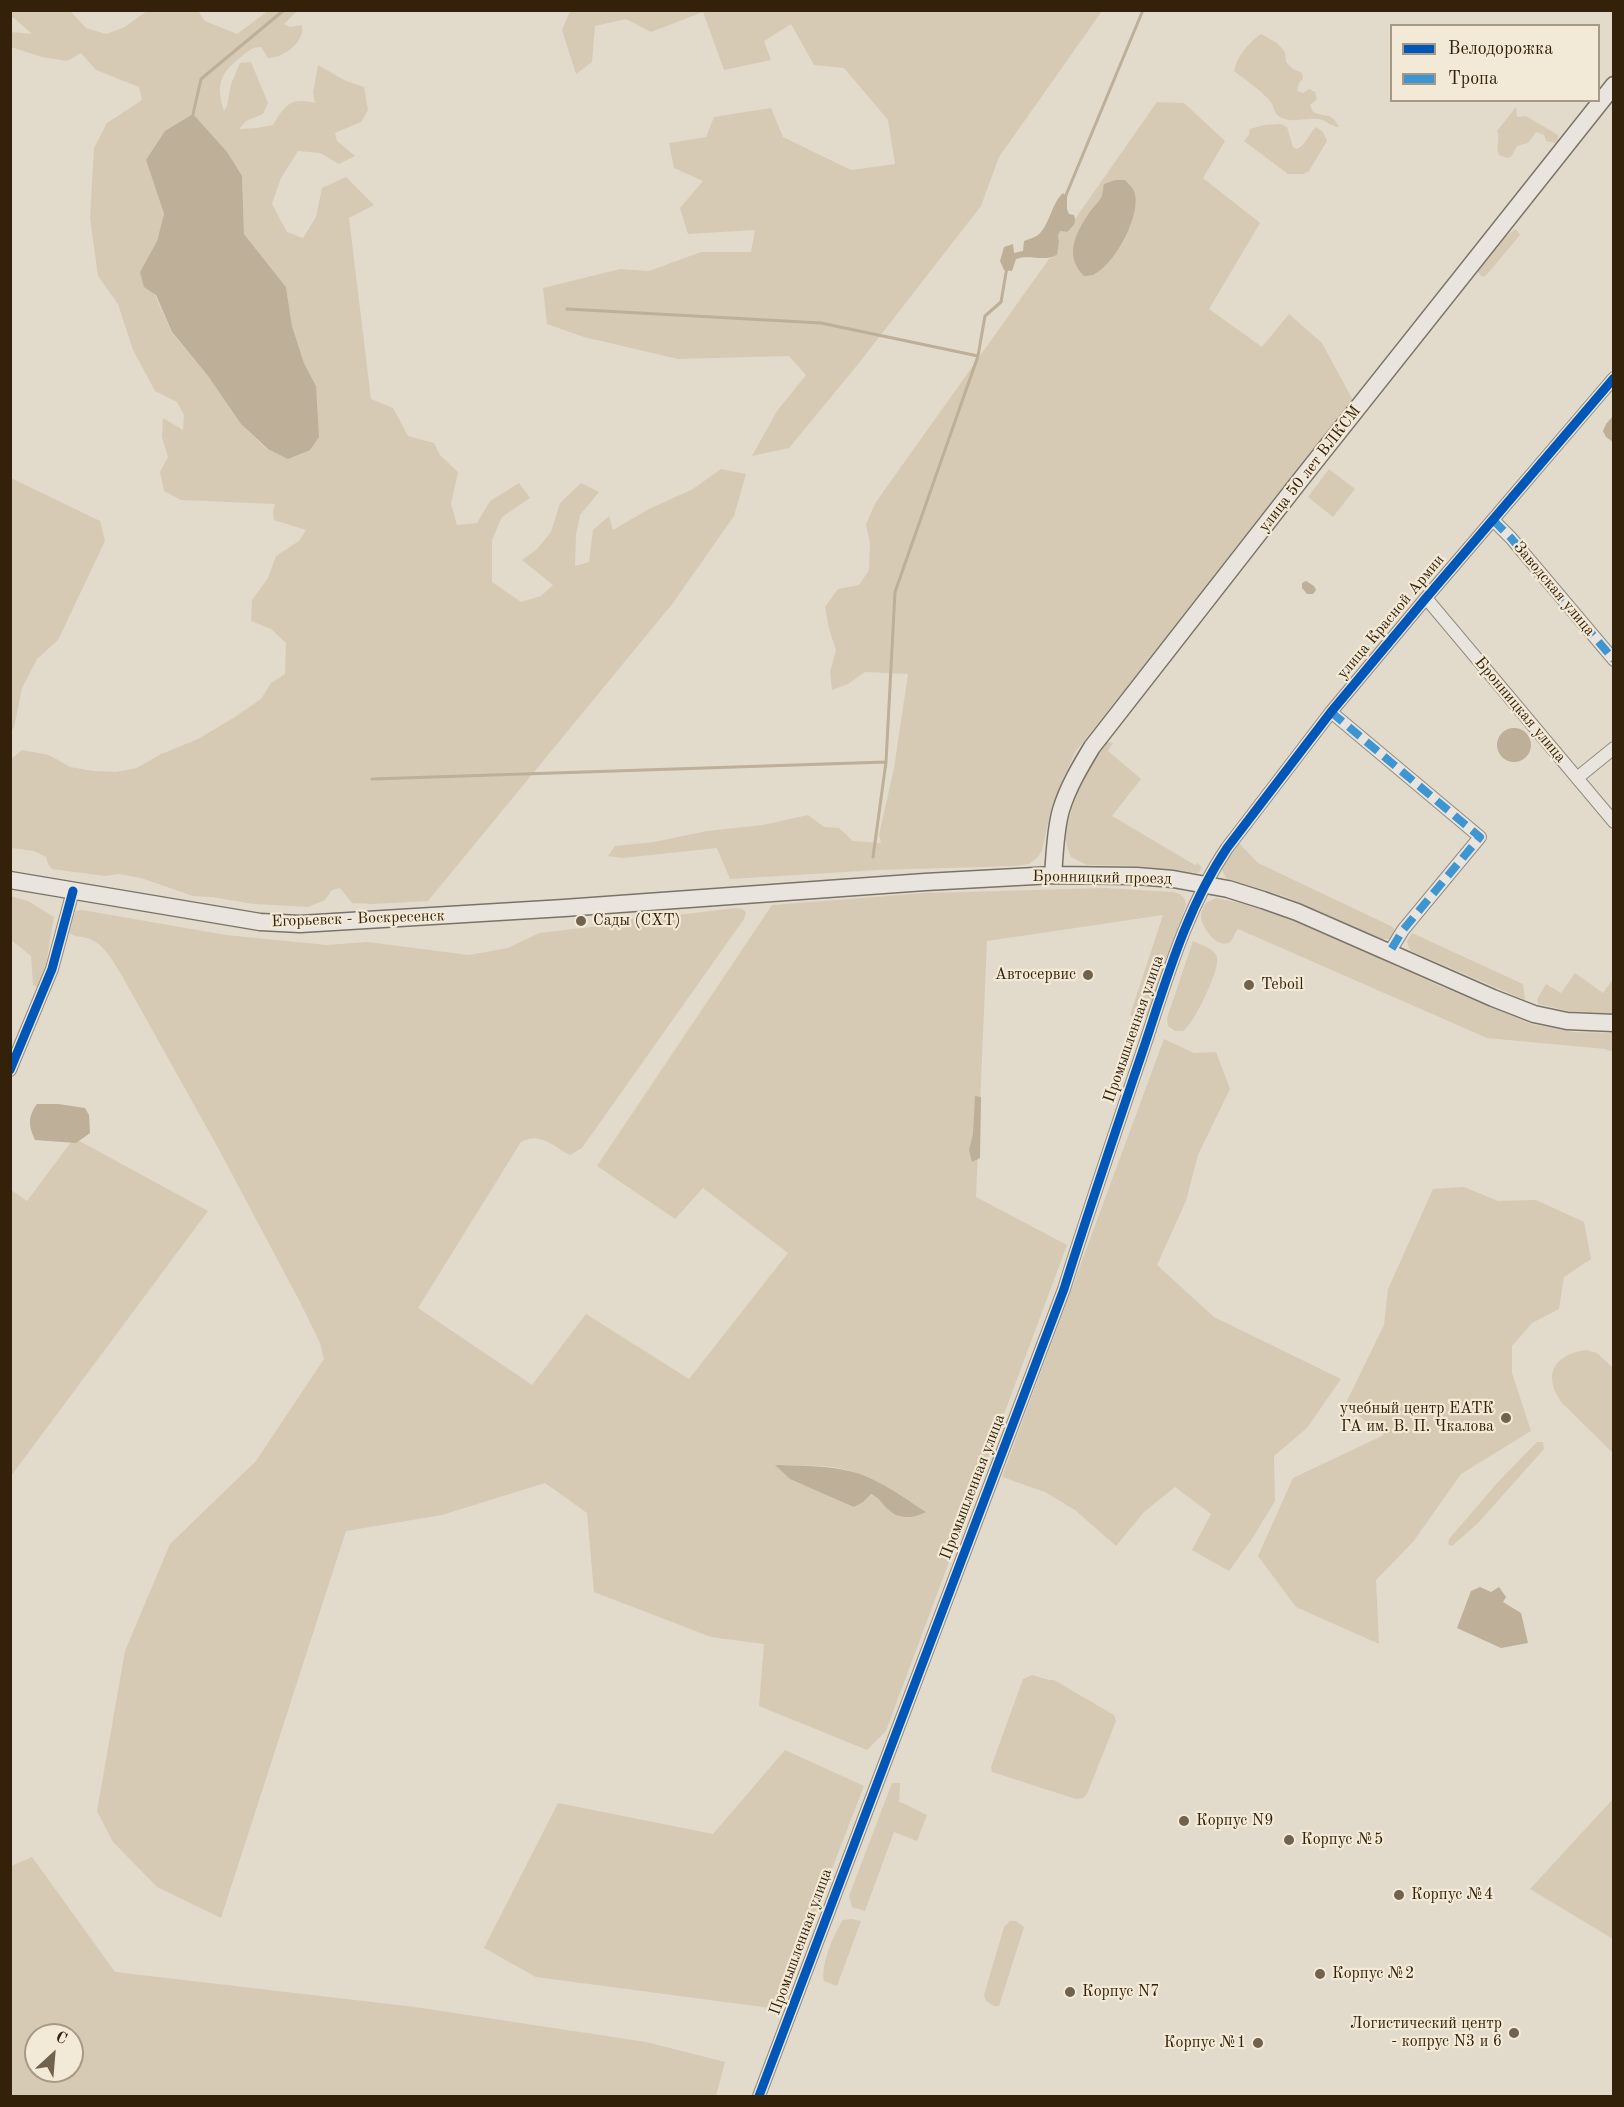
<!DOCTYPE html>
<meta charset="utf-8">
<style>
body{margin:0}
#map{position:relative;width:1624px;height:2107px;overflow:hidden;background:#e2dacb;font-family:"Old Standard TT",serif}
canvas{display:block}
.frame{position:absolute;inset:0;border:12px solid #332209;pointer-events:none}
.legend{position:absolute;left:1390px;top:24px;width:210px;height:78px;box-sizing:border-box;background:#f3e9d7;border:2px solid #a69985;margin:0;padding:8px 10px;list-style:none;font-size:18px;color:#332209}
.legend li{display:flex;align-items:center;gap:12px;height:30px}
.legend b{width:30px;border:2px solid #a69985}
.north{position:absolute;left:24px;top:2023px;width:60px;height:60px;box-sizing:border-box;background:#f3e9d7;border:2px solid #a69985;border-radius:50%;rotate:26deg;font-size:16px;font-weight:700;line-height:24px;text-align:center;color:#332209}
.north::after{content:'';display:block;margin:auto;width:21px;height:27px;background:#70624d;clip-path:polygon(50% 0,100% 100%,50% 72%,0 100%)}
</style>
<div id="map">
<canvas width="1624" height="2107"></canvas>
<div class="frame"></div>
<ul class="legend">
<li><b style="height:8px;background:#0057b8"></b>Велодорожка</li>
<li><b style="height:8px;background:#3d95d2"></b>Тропа</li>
</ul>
<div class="north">С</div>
</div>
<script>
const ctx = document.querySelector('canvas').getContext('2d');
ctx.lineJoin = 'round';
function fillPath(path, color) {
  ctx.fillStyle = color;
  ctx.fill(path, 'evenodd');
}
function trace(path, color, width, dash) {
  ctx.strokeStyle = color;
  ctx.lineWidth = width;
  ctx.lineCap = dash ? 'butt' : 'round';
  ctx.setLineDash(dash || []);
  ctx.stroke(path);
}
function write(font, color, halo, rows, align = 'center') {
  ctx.font = font + ' "Old Standard TT",serif';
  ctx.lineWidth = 4.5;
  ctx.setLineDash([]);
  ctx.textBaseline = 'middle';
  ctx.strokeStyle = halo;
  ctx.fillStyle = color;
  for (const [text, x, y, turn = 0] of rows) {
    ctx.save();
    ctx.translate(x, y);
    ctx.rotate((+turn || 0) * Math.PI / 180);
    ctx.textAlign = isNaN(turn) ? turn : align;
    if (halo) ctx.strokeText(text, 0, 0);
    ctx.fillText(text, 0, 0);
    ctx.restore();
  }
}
fillPath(new Path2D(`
 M11,11H70L86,28L106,34L123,28L147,11H198L205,21L237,34L268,11H297L284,24L290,27L302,25C302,28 303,32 301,35C297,48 280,58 268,58L261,47C252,47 248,51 241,57C219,74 216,85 224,111L227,106L231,84L240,63L251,62L268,103L263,114L246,121L239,129L257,128L273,125C285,105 290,97 315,103L313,93L318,65L346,81L364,87L368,110L361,122L335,133L337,141L355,156L339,164L320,153L298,151L281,178L272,204L287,232L303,238L316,217L322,188L346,177L374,205L349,218L371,399L393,408L408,436L434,443L440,455L458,472L451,504L457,525L477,523L490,501L519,483L530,498L502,517L492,540V582L521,602L541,596L553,585L522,560L536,550L551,532L560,503L581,483L599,492L580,515L576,535L575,566L589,562L593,530L609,516L613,530L649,509L693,489L721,469L746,474L734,516L673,603L428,901L373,904L352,903L340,888L332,890L325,900L308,907L254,904L211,897L193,896L141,878L119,874L105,876L52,869L48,864L46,857L34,851L11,848L10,760L22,750L49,755L70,767L93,771L116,772L137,768L159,755L198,739L235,717L261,699L271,683L285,674L286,643L271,629L251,621L252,600L268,578L276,556L299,541L306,530L274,520L273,512L275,504L181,500L164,491L160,472L168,457L162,437L163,418L183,430L184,415L177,402L155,391L133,350L118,304L98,276L90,218L94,148L107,123L142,100L139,87L96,70L81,53L67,61L42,57L11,47V32L32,34L14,18H11ZM146,160L242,176L244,234L286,287L292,326L304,363L316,386L267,449L241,424L208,376L172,333L155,295L140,272L157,241L164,214Z
 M570,11V10L1102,11L999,157L981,206L859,363L789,448L752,456L777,411L806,375L789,356L678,359L584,337L547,324L543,288L620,269L649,271L701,252H751L755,230L688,234L680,208L703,181L674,168L669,143L706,137L714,117L771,108L783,137L851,170L895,164L888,120L844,68L814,65L791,24L764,41L771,60L724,70L703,12L651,32L626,19L595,26L592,62L576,74L562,30Z
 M1261,34L1277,43L1285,52L1286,62L1293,69L1302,73L1303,79L1299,83L1297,91L1303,93L1309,89L1315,92L1317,99L1310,105L1313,112C1326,118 1331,111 1339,127C1330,127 1326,119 1317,119C1304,117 1293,124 1280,117C1273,113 1275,107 1270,101C1262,91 1244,79 1234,71C1237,56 1248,43 1261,34Z
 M1157,102L1184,103L1225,141L1203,178L1260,223L1209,309L1262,347L1289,314L1322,343L1354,402L1075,752L1052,805L1042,850L1038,857L1029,864L1015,866L878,870L730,879L717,848L622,858L608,856L615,846L654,842L707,831L763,825L808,815L824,827L839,828L853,841L881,843L879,835L894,768L908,674L865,672L848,684L832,690L830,672L836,650L829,629L825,607L838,589L859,585L869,570L870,543L866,524L876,502L1049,259L1057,255L1059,242L1058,235L1060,231L1067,232L1073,227L1075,219Z
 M1516,107L1517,117L1526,116L1558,135V140L1555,143L1546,141L1544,135L1536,132L1528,143L1517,146L1511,157L1507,158L1499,155C1495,147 1501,138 1497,131Z
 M1281,124L1287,127L1293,147L1297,149C1307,144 1308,134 1316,127L1323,132L1327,141L1309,171L1303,174H1288L1244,141L1249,135L1250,129L1264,125Z
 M1516,229L1520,235L1489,272L1484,277L1481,276L1477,271L1479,266L1501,239Z
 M1329,469L1355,489L1333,517L1308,497Z
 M11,478L100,521L105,541L58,640L37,659L22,688L14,727L11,731Z
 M1108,742L1113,743L1108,751L1141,779L1112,816L1195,865L1198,863L1202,868L1198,873L1138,866L1087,865L1071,857C1068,850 1065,843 1066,835C1067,816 1092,749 1108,742Z
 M1237,841L1258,863L1393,927L1396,933L1390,939H1381L1286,897L1226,878L1221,868Z
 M1105,888L1173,892C1181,894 1185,896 1186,905L1160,976L1149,1015C1143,1018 1136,1018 1130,1015L1163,915L987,941L976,1197L1067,1245L886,1731L867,1750L759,1706L764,1644L711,1637L594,1592L587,1513L545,1483L442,1515L346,1531L221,1918L157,1887L113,1842L97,1811L125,1651L170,1544L256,1461L324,1359L320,1343L300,1302L217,1146L121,974C112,960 104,943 87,938C80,936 75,938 69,932V926L76,911L82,910L226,935L327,945L367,942L469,955L508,948L539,933L608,925L625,919L654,918L735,908L742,909L746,912L744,919L582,1148L570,1155C553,1146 540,1131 521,1142L418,1308L532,1385L586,1314L689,1379L788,1253L703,1188L675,1219L597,1166L772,905L925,893ZM776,1465C800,1466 829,1464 851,1471C878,1480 903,1496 925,1512L889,1510L882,1500L870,1494Z
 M10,896L28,901L54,917L45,970L37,987L33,985L31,956L11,940Z
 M1216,898L1244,904L1298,921L1442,987L1532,1024L1573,1032L1613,1033V1052L1605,1049L1487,1038L1238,929C1235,932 1233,939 1230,942C1218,950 1201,927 1201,916C1201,911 1204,907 1206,903Z
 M1412,933L1523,984L1525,1000L1411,951L1409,948L1407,941Z
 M1193,941C1201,945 1214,948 1217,957C1220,970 1194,1024 1183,1031H1175L1168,1026L1167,1018Z
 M1575,973L1603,993L1613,979V1014L1569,1011L1538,1004L1537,999L1546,984L1561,993Z
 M1164,1039L1194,1053L1216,1052L1230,1089L1198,1155L1186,1201L1157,1265L1214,1317L1341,1379L1307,1428L1274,1456L1275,1501L1252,1539L1229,1571L1192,1550L1211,1514L1175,1487L1144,1512L1116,1546L1075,1510L1045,1492L1002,1477Z
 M74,1138L208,1211L11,1476V1190L27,1201Z
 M1464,1187L1498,1201L1536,1200L1584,1222L1591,1259L1564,1277L1559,1309L1532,1323L1512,1346V1373L1531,1431L1461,1474L1413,1542L1376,1580L1379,1644L1296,1607L1258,1556L1293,1478L1384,1435L1345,1405L1384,1325L1388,1289L1433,1189Z
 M1586,1350L1597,1353L1613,1368V1453L1562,1403C1542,1375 1553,1355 1586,1350Z
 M1537,1442H1543L1544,1449L1478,1523L1452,1546L1448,1544L1449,1539L1498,1482Z
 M1032,1675L1049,1680H1054L1114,1715L1116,1721L1087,1794L1083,1798L1076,1799L992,1772L991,1767L1023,1679Z
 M785,1750L864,1786L778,2009L536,1977L484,1948L558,1803L713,1834Z
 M892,1783H900L899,1802L905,1804L927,1815L917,1841L894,1832L865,1911L852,1907L849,1896Z
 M1613,1799V1939L1530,1889Z
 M32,1857L115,1972L415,2007L646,2042L725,2062L716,2096H11V1866ZM36,2035H72V2071H36Z
 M852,1919L861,1921L837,1986L824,1981C820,1966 834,1933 843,1920Z
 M1010,1921H1016L1024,1927L999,2006H994L986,2001L984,1995L1004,1927Z`), '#d6cab4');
fillPath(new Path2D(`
 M193,114L227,152L242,176L244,234L286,287L292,326L304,363L316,386L319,437L310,450L288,459L268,449L241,424L208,376L172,332L156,295L144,287L140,272L157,241L164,214L146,160L165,131Z
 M1115,180H1125C1128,183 1132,187 1134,191C1143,213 1114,266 1093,275C1093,275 1084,276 1084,276C1064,256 1075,234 1089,213C1092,208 1098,203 1101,198C1103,194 1103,188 1104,184Z
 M1063,193L1067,197V209L1069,214L1074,215C1077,223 1073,227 1067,232L1060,231L1058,235L1059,242L1057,255C1043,262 1030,254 1016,259L1012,271L1004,270L1000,261L1004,247L1013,244L1014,253L1023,251L1024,241C1028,239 1034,238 1038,235C1050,225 1051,204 1063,193Z
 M1613,416V442L1606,437L1603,431L1606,424Z
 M1306,581L1314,586L1316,590L1313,594H1307L1302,588V583Z
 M1497 745a17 17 0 1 1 34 0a17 17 0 1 1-34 0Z
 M975,1096L981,1097L980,1158L972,1162L969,1150L973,1134Z
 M37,1104H58L85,1108L89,1115L90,1133L76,1143L35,1140C29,1126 27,1118 37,1104Z
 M775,1465C799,1466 825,1465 849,1471C876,1477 903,1497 926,1512C914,1518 900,1520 889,1510C880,1503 884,1501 871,1494L863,1502L854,1507L790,1479Z
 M1480,1587L1491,1592L1499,1587L1506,1597L1503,1602L1521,1613L1528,1643L1501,1648L1457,1628L1471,1591Z`), '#bdaf98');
trace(new Path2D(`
 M193,114L201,79L284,10
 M1064,200L1143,10
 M567,309L821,323L978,356
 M372,779L886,762
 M873,857L886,762L895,592L978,356L985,316L1001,302L1007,267`), '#bdaf98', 3);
const street = new Path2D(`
 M1493,520L1511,538L1614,660
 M1426,598L1614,822
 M1331,712L1480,837L1403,930L1389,953
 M1577,778L1614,748
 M10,1070L52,969L73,891
 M759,2096L1064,1289C1089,1209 1116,1130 1143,1050C1166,981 1186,909 1227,848L1331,712L1426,598L1614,378`);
const secondary = new Path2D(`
 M1053,875C1055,853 1055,831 1061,810C1068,787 1080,767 1092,747L1302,478L1614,85
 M10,880L260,922L300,924L564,908L925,882L1053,875L1137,876L1173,879L1228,889L1263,900L1297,912L1493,998L1534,1014L1567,1021L1614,1023`);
trace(street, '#938d81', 14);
trace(secondary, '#7a7368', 19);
trace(street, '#e9e4dd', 12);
trace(secondary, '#e9e4dd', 16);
trace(new Path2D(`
 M1493,520L1511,538L1614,660
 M1331,712L1480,837L1403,930L1389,953`), '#3d95d2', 8, [15, 8]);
trace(new Path2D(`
 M10,1070L52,969L73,891
 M759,2096L1064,1289C1089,1209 1116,1130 1143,1050C1166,981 1186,909 1227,848L1331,712L1426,598L1614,378`), '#0057b8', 9);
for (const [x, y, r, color] of [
 [581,921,6,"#70624d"],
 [1088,975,6,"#70624d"],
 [1249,985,6,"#70624d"],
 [1506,1418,6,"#70624d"],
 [1184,1821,6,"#70624d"],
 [1289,1840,6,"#70624d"],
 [1399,1895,6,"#70624d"],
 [1320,1974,6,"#70624d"],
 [1070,1992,6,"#70624d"],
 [1514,2033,6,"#70624d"],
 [1258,2043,6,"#70624d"]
]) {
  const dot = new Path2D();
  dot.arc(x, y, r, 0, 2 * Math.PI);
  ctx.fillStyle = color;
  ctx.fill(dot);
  trace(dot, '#f3e9d7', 2);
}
write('16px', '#332209', '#f3e9d7', [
 ["улица 50 лет ВЛКСМ",1310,469,-52],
 ["Заводская улица",1554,589,50],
 ["улица Красной Армии",1391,617,-50],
 ["Бронницкая улица",1520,710,50],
 ["Бронницкий проезд",1102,878,1],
 ["Егорьевск - Воскресенск",358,919,-2],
 ["Промышленная улица",1134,1029,-71],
 ["Промышленная улица",973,1487,-69],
 ["Промышленная улица",801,1942,-70]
]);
write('16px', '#332209', '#f3e9d7', [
 ["Сады (СХТ)",593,921],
 ["Автосервис",1076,975,"right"],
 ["Teboil",1261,985],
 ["учебный центр ЕАТК",1494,1409,"right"],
 ["ГА им. В. П. Чкалова",1494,1427,"right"],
 ["Корпус N9",1196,1821],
 ["Корпус №5",1301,1840],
 ["Корпус №4",1411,1895],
 ["Корпус №2",1332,1974],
 ["Корпус N7",1082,1992],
 ["Логистический центр",1502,2024,"right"],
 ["- копрус N3 и 6",1502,2042,"right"],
 ["Корпус №1",1246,2043,"right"]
], 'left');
</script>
